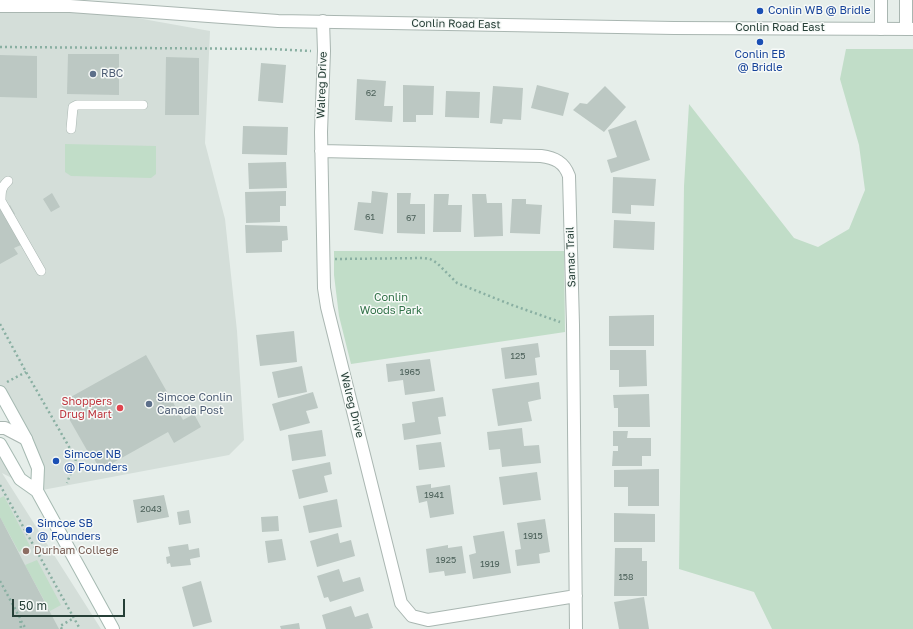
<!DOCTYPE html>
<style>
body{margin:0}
#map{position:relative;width:913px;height:629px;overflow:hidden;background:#e6eeea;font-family:"Golos Text",sans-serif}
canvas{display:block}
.scale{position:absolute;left:12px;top:599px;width:113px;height:18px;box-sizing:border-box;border:2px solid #263f37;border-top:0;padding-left:5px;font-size:12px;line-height:14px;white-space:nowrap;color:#263f37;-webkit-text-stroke:3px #f7faf8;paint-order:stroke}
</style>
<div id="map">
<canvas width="913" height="629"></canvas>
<div class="scale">50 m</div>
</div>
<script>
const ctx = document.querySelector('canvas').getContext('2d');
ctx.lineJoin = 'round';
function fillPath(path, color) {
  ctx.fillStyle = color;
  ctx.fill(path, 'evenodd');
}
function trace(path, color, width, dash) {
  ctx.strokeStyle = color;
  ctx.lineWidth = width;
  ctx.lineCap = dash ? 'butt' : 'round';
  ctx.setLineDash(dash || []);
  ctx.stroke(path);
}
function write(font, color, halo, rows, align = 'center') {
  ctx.font = font + ' "Golos Text",sans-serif';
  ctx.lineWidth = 3;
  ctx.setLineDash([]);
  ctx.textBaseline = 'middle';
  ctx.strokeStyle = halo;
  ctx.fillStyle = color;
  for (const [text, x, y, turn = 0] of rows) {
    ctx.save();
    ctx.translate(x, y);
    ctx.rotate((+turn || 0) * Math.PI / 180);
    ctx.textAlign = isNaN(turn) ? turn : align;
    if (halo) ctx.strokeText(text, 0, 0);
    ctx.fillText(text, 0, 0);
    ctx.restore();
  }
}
fillPath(new Path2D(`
 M0,6H70L210,31L205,143L225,219L237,331L244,440L229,455L37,491L2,473L101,629H0V443L36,491L38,468L0,404Z`), '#d4ded9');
fillPath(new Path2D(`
 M846,49H913V629H772L754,592L679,569L684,186L689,104L794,238L818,247L849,229L865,190L859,145L840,79Z
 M65,144L156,146V174L151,178L71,176L65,172Z
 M334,251H564L565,332L351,364L339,316L334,275Z
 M4,496L30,546L19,552L0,517V498Z
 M37,560L61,605L50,611L25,565Z`), '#c1ddc8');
fillPath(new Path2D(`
 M68,54H119V95L67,94Z
 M0,55L37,56V98L0,97Z
 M166,57L199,58V115H165Z
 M261,63L286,65L283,103L258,101Z
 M357,79L386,81L384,106H393L392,122L355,120Z
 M403,85L434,86L433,115H416V122H403Z
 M537,85L569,93L563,116L531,108Z
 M493,86L523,88L521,120L503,119L502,124L490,123Z
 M605,86L626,107L604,132L573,110L580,103L587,104Z
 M446,91L480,92L479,118L445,117Z
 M636,120L650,160L611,173L607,160L617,157L608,130Z
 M243,126L288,127L287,155L242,154Z
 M286,162L287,188L249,189L248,163Z
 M613,177L656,179L654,206L631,205V214L612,213Z
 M286,191V206H280V222L246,223L245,192Z
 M372,191L388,193L383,234L354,230L358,202L371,203Z
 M52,193L60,207L51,212L43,199Z
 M397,193H411L410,204H425V234L397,233Z
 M434,194H449L448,205H462L461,232H433Z
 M472,194H486L487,203H502L503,236L474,237Z
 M512,199H526V204L542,205L540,234L510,233Z
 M10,205L15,214L6,219L21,245L14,248L18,254L0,264V210Z
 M614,220L655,222L654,250L613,248Z
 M245,225L287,226L288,240L282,241V252L246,253Z
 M654,315V346H609V316Z
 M294,331L297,362L260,366L256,335Z
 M538,343L540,357L535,358L537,375L505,379L501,348Z
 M610,350H646L647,386L619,387V370H610Z
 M146,355L183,420L194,414L201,427L174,443L168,432L100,470L90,451L88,452L60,403Z
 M430,359L435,391L405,395L403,380L388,382L386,364Z
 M302,366L307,392L278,398L272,372Z
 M539,382L541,399L528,402L532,421L498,426L492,389Z
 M313,392L318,408L306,411L310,423L280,431L272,404Z
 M649,394L650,427H618V408H614L613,395Z
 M443,397L446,416L438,417L441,434L404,440L402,424L415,422L412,402Z
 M522,428L524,446L539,445L541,463L502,467L500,449L489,450L487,432Z
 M322,430L326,456L292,461L288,435Z
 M613,431H628L627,438H651V456H642V466H612L613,451H618V446H613Z
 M441,442L445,467L419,470L416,445Z
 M330,462L332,474L324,476L328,492L299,499L292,470Z
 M659,469V506H628V487H614V470Z
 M537,472L541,500L503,505L499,477Z
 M431,484V488L450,485L454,514L430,518L427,501L419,503L416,486Z
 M164,495L169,517L137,523L133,500Z
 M337,499L342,527L309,533L303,506Z
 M189,510L191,523L179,525L177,512Z
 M614,513L655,514V542H614Z
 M278,516L279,531L262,532L261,517Z
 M0,517L25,565L59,629H0Z
 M545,519L550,552L539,554L540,563L517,566L515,550L521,549L517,523Z
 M504,531L511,573L473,579L469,555L476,553L473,536Z
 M338,533L340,543L351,540L355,556L317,567L310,541Z
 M282,539L286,560L268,563L265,541Z
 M188,544L189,550L199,548L200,557L190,559L191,565L171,567L170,563L167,564L166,557L170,556L168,547Z
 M448,545V548L462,546L466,573L445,576L444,571L429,573L426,549Z
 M615,548H642V561H647V596H614Z
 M339,569L343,582L360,577L364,591L330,602L328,597L324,598L317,576Z
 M201,581L212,622L193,627L182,587Z
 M644,597L649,629H619L614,602Z
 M351,606L355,617L368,613L373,628L369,629H326L322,615Z
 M299,623L300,629H281L280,626Z`), '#bcc8c3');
const service = new Path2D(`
 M71,129L73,107L77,105H143
 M8,181C1,187 1,192 1,201L41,271`);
const minor = new Path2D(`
 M906,0V29
 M323,21L324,51L321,132L324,288L327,307L401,603L412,616L428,620L576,596
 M881,29V0
 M321,151L541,156C555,158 564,162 569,176L573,325L576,629
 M0,428H5L26,439`);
const tertiary = new Path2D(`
 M0,6H70L278,21L674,28L913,29`);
const secondary = new Path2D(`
 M0,392L26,439L38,468L37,491
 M0,444L20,479L37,491L113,629`);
trace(service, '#a9b6b1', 10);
trace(minor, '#a9b6b1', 14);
trace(tertiary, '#a9b6b1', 14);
trace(secondary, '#a5b9b1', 14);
trace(new Path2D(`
 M0,47L271,49L311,51
 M335,259L424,258L430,259L437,263L457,283L512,305L560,322
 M0,324L26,372L76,459L67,483
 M7,382L26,372
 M0,485L80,629
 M0,581L20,618L21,629
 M21,621L26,629
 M62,629L60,626L74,618`), '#89afa2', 2.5, [2, 3]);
trace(service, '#fff', 9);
trace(minor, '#fff', 12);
trace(tertiary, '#fff', 12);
trace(secondary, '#fff', 12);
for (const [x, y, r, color] of [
 [760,11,4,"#1a4fb4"],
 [760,42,4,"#1a4fb4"],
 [93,74,4,"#5c6f8a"],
 [149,404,4,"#5c6f8a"],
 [120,408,4,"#e0444e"],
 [56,461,4,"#1a4fb4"],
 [29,530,4,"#1a4fb4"],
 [26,551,4,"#8d6e63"]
]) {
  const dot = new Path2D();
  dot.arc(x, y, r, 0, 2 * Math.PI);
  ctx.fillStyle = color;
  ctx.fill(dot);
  trace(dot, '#f7faf8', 1.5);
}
write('9px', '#4c615a', null, [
 ["62",371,93],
 ["61",370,217],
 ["67",411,218],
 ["125",518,356],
 ["1965",410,372],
 ["1941",434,495],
 ["2043",151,509],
 ["1915",533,536],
 ["1925",446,560],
 ["1919",490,564],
 ["158",626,577]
]);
write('11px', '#164399', '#f7faf8', [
 ["Conlin WB @ Bridle",768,11],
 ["Conlin EB",760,55,"center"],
 ["@ Bridle",760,68,"center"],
 ["Simcoe NB",64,455],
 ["@ Founders",64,468],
 ["Simcoe SB",37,524],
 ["@ Founders",37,537]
], 'left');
write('11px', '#263f37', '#f7faf8', [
 ["Conlin Road East",456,24,1],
 ["Conlin Road East",780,28],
 ["Walreg Drive",322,85,-88],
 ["Samac Trail",571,257,-92],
 ["Walreg Drive",352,405,76]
]);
write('11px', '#4e5e75', '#f7faf8', [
 ["RBC",101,74],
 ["Simcoe Conlin",157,398],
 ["Canada Post",157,411]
], 'left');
write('11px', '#33734a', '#f7faf8', [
 ["Conlin",391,298],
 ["Woods Park",391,311]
]);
write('11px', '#be3a42', '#f7faf8', [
 ["Shoppers",112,402],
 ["Drug Mart",112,415]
], 'right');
write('11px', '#785e54', '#f7faf8', [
 ["Durham College",34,551]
], 'left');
</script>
